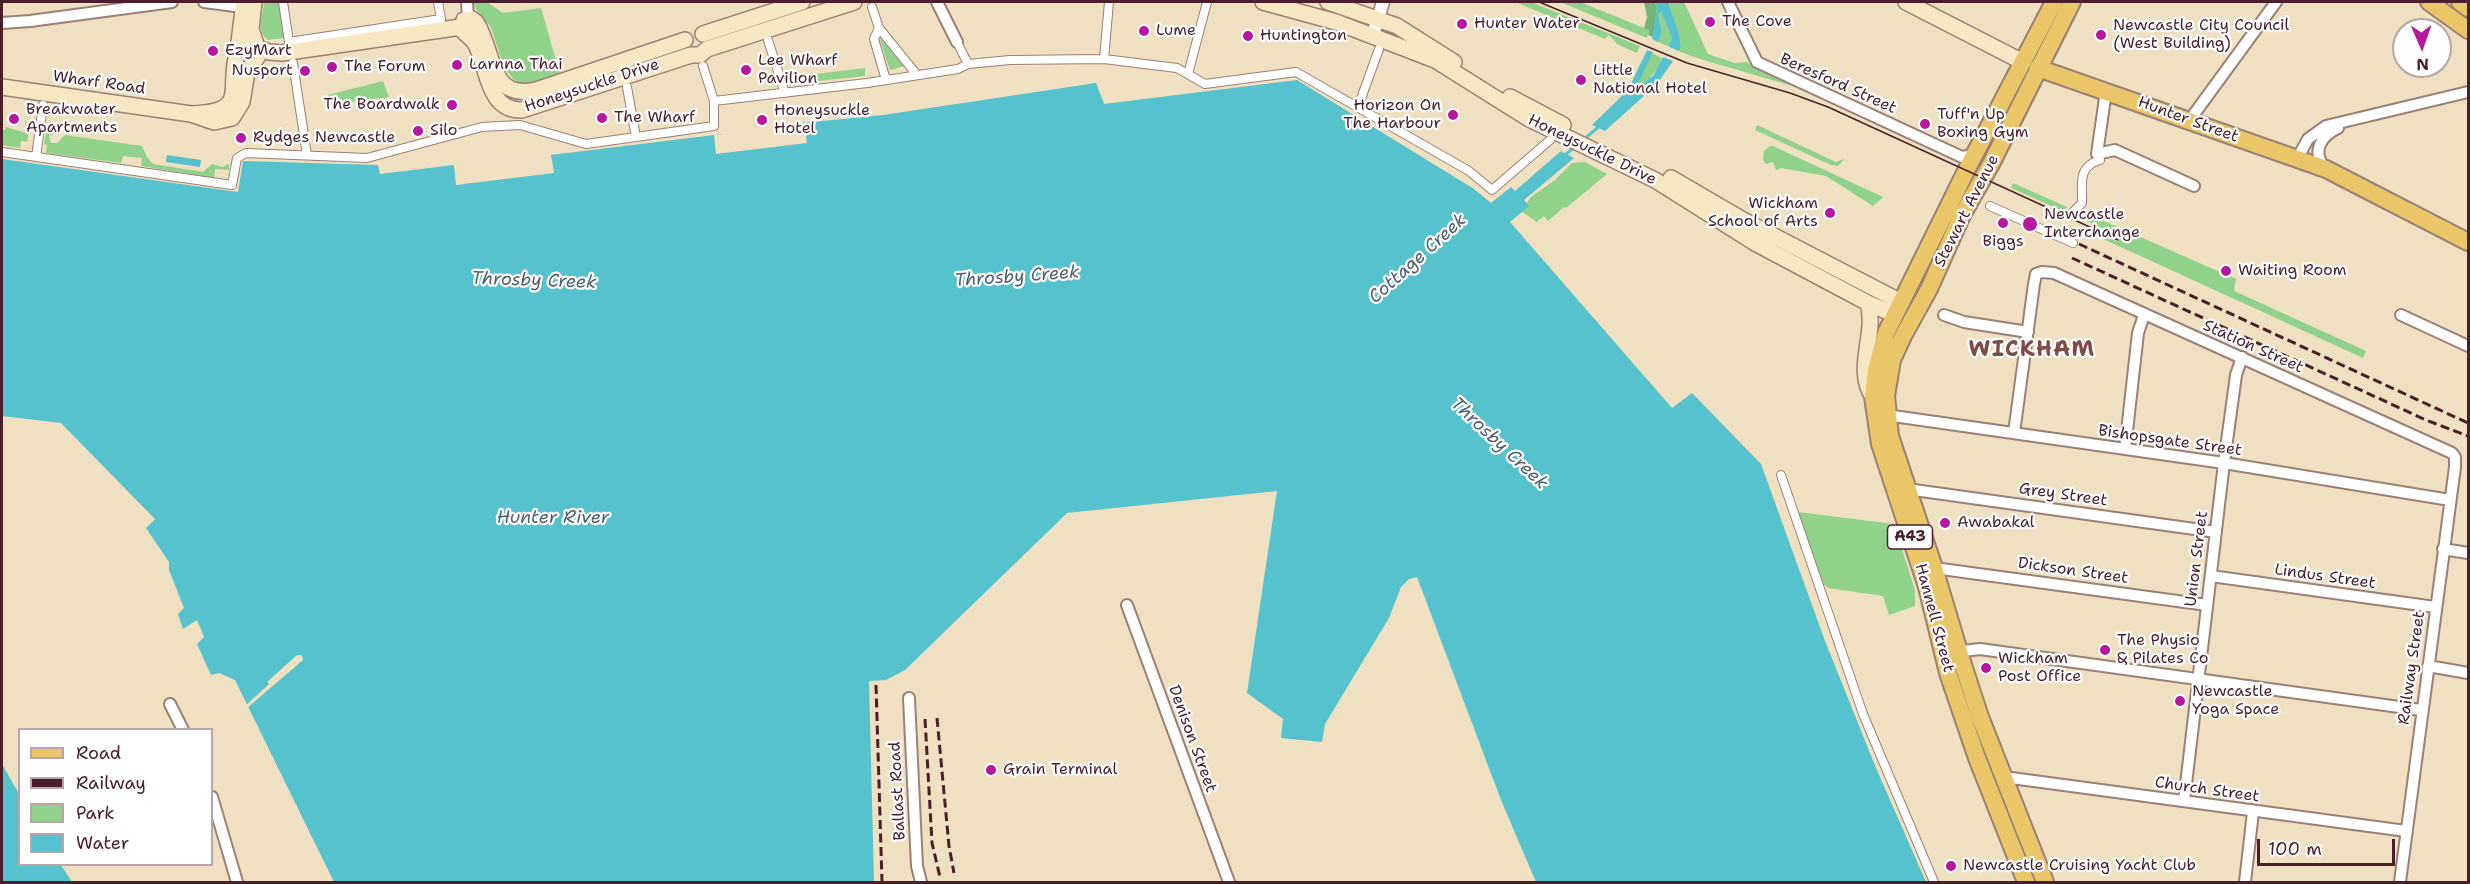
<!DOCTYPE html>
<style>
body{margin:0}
#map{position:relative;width:2470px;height:884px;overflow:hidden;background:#eee0c0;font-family:"Shantell Sans",sans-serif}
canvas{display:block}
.frame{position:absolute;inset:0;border:3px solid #4a1f2b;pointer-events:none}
.legend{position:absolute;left:18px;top:728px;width:195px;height:138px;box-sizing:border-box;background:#fff;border:2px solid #b7a5aa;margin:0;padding:8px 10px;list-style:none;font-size:18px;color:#4a1f2b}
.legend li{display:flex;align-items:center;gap:12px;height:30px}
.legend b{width:30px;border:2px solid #b7a5aa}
.north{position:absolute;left:2392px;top:18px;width:60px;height:60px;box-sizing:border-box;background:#fff;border:2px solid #b7a5aa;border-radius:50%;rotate:178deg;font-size:16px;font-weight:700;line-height:24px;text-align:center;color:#4a1f2b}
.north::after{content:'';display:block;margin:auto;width:21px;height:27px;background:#b5179e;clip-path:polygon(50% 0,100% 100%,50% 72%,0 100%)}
.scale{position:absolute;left:2257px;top:839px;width:138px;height:27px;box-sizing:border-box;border:3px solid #4a1f2b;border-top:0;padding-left:8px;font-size:18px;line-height:21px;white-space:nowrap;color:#4a1f2b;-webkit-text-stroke:4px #fff;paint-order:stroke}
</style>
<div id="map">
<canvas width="2470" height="884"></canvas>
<div class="frame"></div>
<ul class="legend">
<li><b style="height:8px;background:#ebc669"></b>Road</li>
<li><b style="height:8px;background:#4a1f2b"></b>Railway</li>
<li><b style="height:16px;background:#90d28a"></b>Park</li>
<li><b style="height:16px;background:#55c2cd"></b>Water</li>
</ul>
<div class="north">N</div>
<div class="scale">100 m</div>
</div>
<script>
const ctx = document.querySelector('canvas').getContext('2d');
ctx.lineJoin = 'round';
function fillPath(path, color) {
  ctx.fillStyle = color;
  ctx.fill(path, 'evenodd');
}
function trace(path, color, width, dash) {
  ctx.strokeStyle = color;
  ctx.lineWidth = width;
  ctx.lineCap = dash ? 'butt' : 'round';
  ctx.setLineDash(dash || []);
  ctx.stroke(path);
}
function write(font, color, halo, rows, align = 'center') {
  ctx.font = font + ' "Shantell Sans",sans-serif';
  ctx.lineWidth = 4.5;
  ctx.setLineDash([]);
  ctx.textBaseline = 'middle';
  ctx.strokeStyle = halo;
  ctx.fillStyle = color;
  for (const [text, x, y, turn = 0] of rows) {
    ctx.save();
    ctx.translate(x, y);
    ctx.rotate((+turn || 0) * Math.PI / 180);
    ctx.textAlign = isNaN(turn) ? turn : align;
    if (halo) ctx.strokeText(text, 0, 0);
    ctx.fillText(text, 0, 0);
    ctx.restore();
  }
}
fillPath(new Path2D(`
 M264,2H279L284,38L268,40C256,32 263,14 264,2Z
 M474,2H487L503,13L541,8L560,74C552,78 542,83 534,84C503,89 500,49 491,28C485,16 477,17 474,2Z
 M1515,2H1531L1640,46L1637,53L1617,44L1609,35L1605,39Z
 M1560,2H1580L1649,30L1647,38Z
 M1668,2H1684L1708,54L1734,63L1746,62L1806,90L1700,59L1678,51L1681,47L1679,33Z
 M1661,12L1672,38L1668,46L1658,42L1662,32L1658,15Z
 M879,37L905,66L890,70Z
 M1652,53L1662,58C1657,71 1648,83 1636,87Z
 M865,68V76L791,84L790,77Z
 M383,81L389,97L328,105V95Z
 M25,121L31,122L27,142L21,141L20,148L2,145V129L5,130L6,127L26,133Z
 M1757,125L1836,162L1844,159L1838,166L1831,165L1755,130Z
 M46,132L57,133L49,136L51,143H57L65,135L142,146L147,157L153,164L203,172L212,164L223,167L228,164H229V170L215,169L214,178L141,166L142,158L123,156L121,163L46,153L47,145L44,144Z
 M1770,146H1773L1883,197L1873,206L1826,176L1781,168L1776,170L1773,162L1766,164L1763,160L1764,151Z
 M1585,162L1607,174L1566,208L1564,207L1548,221L1544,216L1537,222L1521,211L1531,197L1555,180L1572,163Z
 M2013,183L2067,207L2065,212L2011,188Z
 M2081,211L2236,279L2234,291L2366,351L2363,358L2088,232L2089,229L2118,242L2121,237L2076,216L2078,212Z
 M1798,512L1894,524L1915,590V606L1889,615L1883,596L1828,588L1820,581Z`), '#90d28a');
fillPath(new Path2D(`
 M1644,2H1655L1657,9L1653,37L1648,35L1649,30L1644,28L1647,17Z`), '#74b476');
fillPath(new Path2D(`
 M1655,2H1668L1679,33L1681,47L1678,51L1668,46L1672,38L1661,12L1658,15L1662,32L1658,42L1652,39L1657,9Z
 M1647,50L1653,52L1636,88L1653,76L1663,57L1673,61L1657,84L1605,131L1592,125L1628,90Z
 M1297,80L1474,189L1491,203L1511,187L1515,191L1561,151L1574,158L1524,200L1529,206L1510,222L1672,408L1692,393L1761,464L1825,641L1876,768L1926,882H1536L1501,800L1417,577L1409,579L1401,587L1389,618L1325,724L1322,742L1281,738L1283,719L1247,693L1277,491L1067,513L905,670L886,680L869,681L874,882H334L235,680L219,673L211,675L197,644L204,637L197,620L183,629L178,614L184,608L169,570V562L146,528L155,519L61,423L2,416V159L238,192L243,161L378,165L380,174L454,165L455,171L551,160V155L722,134L725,141L802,130L801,123L883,115L1096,83L1104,104Z
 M167,155L201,160L200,167L166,162Z
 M2,764L19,794L20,864L61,865L72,882H2Z`), '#55c2cd');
fillPath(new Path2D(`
 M798,124H804L807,143L716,154L714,135L725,134L727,138L732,139L796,130L799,128Z
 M548,155H551L554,173L456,185L454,165L457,164V168L474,166V168L540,160V158Z
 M297,655H302L303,660L246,709L245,706L269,684L267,682Z`), '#eee0c0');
trace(new Path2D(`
 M1583,140L1601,125
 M1565,155L1576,146`), '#55c2cd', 3);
const pedestrian = new Path2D(`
 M283,2L289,42L441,19L438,2
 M872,7L879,28L917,75
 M879,28L874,39L886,80
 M768,40L785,93
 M957,42L968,64
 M1104,59L1109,2
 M293,63L307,155
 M703,66L714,101
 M1188,74L1207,2
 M627,87L636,137
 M1358,107L1379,49
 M2,152L232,185L237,158L246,153L367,158L482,127L520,125L586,144L714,126V101L867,83L958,69L968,64L1010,60L1104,59L1177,68L1205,84L1296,72L1469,171L1492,190L1550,140
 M36,157L43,105
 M1990,206L2073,243
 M2072,213L2082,203C2083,186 2076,167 2100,160
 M1781,475L1863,714L1934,882`);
const minor = new Path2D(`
 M204,2L243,7
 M467,2L468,18
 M937,2L957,42
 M1728,2L1757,62L1962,157L1974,155
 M2,23L30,21L172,2
 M2106,91L2097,154L2115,150L2194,186
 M2189,121L2276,2
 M2297,159L2308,139L2326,126L2468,92
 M2326,169C2311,153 2320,136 2338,128
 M1944,315L1964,322L2028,332
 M2401,315L2468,346
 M1886,415L2224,463L2450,500
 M2014,433L2034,284L2036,274L2042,272L2054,273L2452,453L2455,457V467L2400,882
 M2125,449L2138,333L2144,315
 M1907,489L2216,532
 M2443,549L2468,553
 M1934,568L2207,605
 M2211,576L2435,607
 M1127,605L1229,882
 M1955,652L1980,649L2421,710
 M2428,666L2468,673
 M909,698L917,866L921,882
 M170,704L183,730
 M2004,777L2406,831
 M212,797L237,882
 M2184,801L2224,463L2236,375L2242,357
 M2245,882L2253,812`);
const tertiary = new Path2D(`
 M1375,28L1383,2`);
const secondary = new Path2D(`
 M254,2L251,29L257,47
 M1263,2L1336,22L1435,60L1529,119L1655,180L1755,243L1868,303L1895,315
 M1328,2L1397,26L1454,62
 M1906,2L2023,62
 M476,22C495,51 488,101 536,90L685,40
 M466,34H472L477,30V24L472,19L464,20L462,30C467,36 474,39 477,47C488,70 488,111 522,110L691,55H700L707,49L854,2
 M703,34L802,2
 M258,48L269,52L282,53L461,27
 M238,50L244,2
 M2,87L191,114C253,112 224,88 239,47L249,43L257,47L258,56L247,72L242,102L232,118L214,122L191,114
 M1510,97L1563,125
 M1671,178L1743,220L1901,302
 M1868,303C1877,334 1854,369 1873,397`);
const primary = new Path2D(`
 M2038,68L2326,169L2468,242`);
const trunk = new Path2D(`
 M2429,2L2468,30
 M2460,2L2468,8
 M2026,882L1977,758L1948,673L1927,587L1880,444L1873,397L1876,370L1886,333L1969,165L2054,2
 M2045,882L1980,717L1964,668L1934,568L1890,436L1886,396L1892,360L1903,336L1929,289L1962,215L1991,164L2072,2`);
trace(pedestrian, '#9c8076', 10);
trace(minor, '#9c8076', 14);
trace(tertiary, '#9c8076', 15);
trace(secondary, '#9c8076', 18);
trace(primary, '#9c8076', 20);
trace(trunk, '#9c8076', 20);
trace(pedestrian, '#fff', 8);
trace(minor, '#fff', 10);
trace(tertiary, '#fff', 12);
trace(secondary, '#f7e8c3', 15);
trace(primary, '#ebc669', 16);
trace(trunk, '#ebc669', 16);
trace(new Path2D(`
 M1539,2L1687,63L1790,93L1828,107L2118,240`), '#4a1f2b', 1.5);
trace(new Path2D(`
 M2079,244L2468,423
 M2072,258L2426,420L2468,436
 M876,685L882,882
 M937,718L949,846L954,873
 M925,719L932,843L940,877`), '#4a1f2b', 3, [9, 4.5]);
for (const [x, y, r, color] of [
 [1710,22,6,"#b5179e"],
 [1462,24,6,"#b5179e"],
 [1144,31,6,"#b5179e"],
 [2101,35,6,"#b5179e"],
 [1248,36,6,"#b5179e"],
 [213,51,6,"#b5179e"],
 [457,65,6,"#b5179e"],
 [332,67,6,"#b5179e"],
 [746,70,6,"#b5179e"],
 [305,71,6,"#b5179e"],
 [1581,80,6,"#b5179e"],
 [452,105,6,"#b5179e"],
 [1453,115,6,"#b5179e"],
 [602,118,6,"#b5179e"],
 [14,119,6,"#b5179e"],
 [762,120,6,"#b5179e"],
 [1925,124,6,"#b5179e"],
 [418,131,6,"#b5179e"],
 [241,138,6,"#b5179e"],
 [1830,213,6,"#b5179e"],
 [2003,223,6,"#b5179e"],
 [2030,224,8,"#b5179e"],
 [2226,271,6,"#b5179e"],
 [1945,523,6,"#b5179e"],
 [2105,650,6,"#b5179e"],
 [1986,668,6,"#b5179e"],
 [2180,701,6,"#b5179e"],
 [991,770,6,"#b5179e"],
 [1951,866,6,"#b5179e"]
]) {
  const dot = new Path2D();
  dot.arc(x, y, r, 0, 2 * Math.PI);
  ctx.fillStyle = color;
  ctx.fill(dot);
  trace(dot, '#fff', 2);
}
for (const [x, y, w] of [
 [1910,537,45]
]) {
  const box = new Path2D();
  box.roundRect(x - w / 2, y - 12, w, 24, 4.5);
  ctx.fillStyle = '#fff';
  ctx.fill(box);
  trace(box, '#4a1f2b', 1.5);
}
write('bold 15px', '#4a1f2b', null, [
 ["A43",1910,537]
]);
write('16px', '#4a1f2b', '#fff', [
 ["The Cove",1722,22],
 ["Hunter Water",1474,24],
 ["Newcastle City Council",2113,26],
 ["(West Building)",2113,44],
 ["Lume",1156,31],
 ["Huntington",1260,36],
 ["EzyMart",225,51],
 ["Lee Wharf",758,61],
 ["Pavilion",758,79],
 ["Larnna Thai",469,65],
 ["The Forum",344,67],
 ["Nusport",293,71,"right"],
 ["Little",1593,71],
 ["National Hotel",1593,89],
 ["The Boardwalk",440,105,"right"],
 ["Horizon On",1441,106,"right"],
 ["The Harbour",1441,124,"right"],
 ["Breakwater",26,110],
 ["Apartments",26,128],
 ["Honeysuckle",774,111],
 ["Hotel",774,129],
 ["Tuff'n Up",1937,115],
 ["Boxing Gym",1937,133],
 ["The Wharf",614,118],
 ["Silo",430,131],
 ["Rydges Newcastle",253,138],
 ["Wickham",1818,204,"right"],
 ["School of Arts",1818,222,"right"],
 ["Newcastle",2044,215],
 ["Interchange",2044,233],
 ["Biggs",2003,242,"center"],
 ["Waiting Room",2238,271],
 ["Awabakal",1957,523],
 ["The Physio",2117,641],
 ["& Pilates Co",2117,659],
 ["Wickham",1998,659],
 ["Post Office",1998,677],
 ["Newcastle",2192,692],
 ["Yoga Space",2192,710],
 ["Grain Terminal",1003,770],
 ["Newcastle Cruising Yacht Club",1963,866]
], 'left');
write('16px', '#4a1f2b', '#fff', [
 ["Wharf Road",99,83,8],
 ["Beresford Street",1838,84,24],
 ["Honeysuckle Drive",592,86,-18],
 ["Hunter Street",2188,120,20],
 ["Honeysuckle Drive",1592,150,26],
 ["Stewart Avenue",1967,211,-63],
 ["Station Street",2253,347,24],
 ["Bishopsgate Street",2170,441,8],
 ["Grey Street",2063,495,8],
 ["Union Street",2197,559,-83],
 ["Dickson Street",2073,571,8],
 ["Lindus Street",2325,577,8],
 ["Hannell Street",1934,618,75],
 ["Railway Street",2412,668,-82],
 ["Denison Street",1192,739,70],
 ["Church Street",2207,790,8],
 ["Ballast Road",898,791,-93]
]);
write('italic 18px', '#4e606c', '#fff', [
 ["Cottage Creek",1418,259,-42],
 ["Throsby Creek",1017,277,-4],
 ["Throsby Creek",534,281,2],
 ["Throsby Creek",1499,444,43],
 ["Hunter River",553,518]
]);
ctx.letterSpacing = '1.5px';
write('bold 22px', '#7e4b47', '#fff', [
 ["WICKHAM",2032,350]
]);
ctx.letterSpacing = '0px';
</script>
